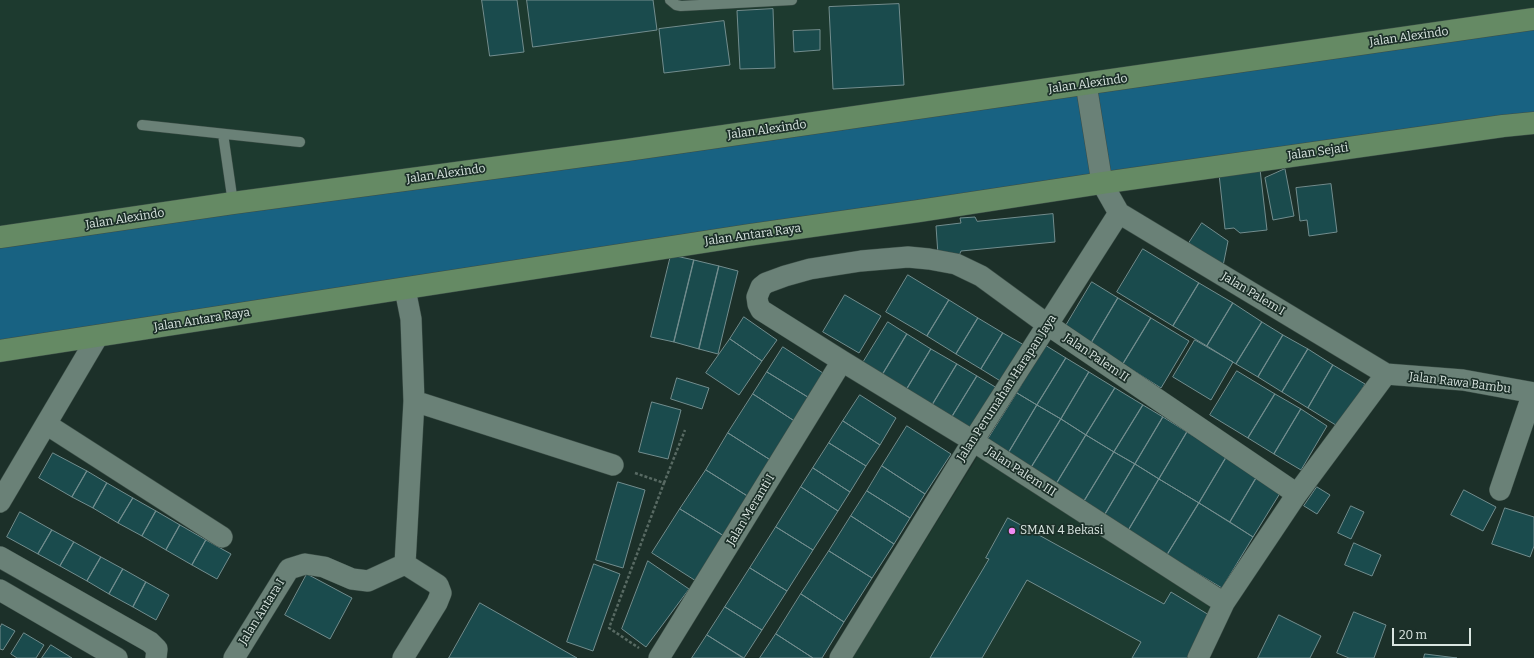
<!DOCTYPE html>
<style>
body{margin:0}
#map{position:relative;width:1534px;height:658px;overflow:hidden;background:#1c3029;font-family:Bitter,serif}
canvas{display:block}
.scale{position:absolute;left:1392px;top:628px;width:79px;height:18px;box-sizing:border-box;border:2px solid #dae6e1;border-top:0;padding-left:5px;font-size:12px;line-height:14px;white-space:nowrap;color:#dae6e1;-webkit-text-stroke:3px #1c3029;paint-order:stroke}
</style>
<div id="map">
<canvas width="1534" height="658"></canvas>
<div class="scale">20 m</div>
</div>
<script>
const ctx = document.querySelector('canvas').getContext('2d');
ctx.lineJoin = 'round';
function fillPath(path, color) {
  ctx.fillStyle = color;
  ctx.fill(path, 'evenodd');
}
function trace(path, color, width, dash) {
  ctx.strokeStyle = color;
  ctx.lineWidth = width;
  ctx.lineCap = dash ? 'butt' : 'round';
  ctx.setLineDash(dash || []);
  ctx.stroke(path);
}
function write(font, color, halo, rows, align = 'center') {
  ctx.font = font + ' Bitter,serif';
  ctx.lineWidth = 3.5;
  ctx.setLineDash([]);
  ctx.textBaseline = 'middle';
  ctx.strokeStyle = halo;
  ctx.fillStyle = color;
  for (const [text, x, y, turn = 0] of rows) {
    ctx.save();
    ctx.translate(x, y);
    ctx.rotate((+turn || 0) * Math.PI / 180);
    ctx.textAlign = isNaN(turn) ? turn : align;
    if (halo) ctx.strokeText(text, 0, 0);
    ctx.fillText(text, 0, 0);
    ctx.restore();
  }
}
fillPath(new Path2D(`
 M0,0H1534V18L0,229Z
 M978,456L1210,607L1188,658H852Z`), '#1d3a2f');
fillPath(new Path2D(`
 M1534,19V123L0,342V238Z`), '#186282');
const building = new Path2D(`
 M482,0H517L524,52L490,56Z
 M527,0H653L657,30L533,47Z
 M899,4L904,85L833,89L829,7Z
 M773,9L775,68L740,69L737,11Z
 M724,21L730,65L664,73L659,29Z
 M820,30V50L794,52L793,31Z
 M1260,169L1267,230L1240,233L1234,228L1225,229L1219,174Z
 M1285,169L1294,216L1273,220L1265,178Z
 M1331,184L1337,232L1309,236L1307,220L1300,221L1296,188Z
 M1053,214L1055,242L961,251L958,258L938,255L936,226L961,223L960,218L975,217L977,221Z
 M1202,223L1228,241L1223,266L1189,243Z
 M1143,249L1199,283L1173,326L1117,292Z
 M671,255L694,260L674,342L651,337Z
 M694,260L719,266L699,349L674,342Z
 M719,266L738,271L718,354L699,349Z
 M908,275L949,300L927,336L886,312Z
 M1092,282L1118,298L1090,345L1064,329Z
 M1199,283L1233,303L1207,346L1173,326Z
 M845,295L881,316L859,353L823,332Z
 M1118,298L1151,318L1123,364L1090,345Z
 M949,300L978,318L956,354L927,336Z
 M1233,303L1262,322L1236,364L1207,346Z
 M744,317L777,340L762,361L730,339Z
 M978,318L1003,333L981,369L956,354Z
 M1151,318L1189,341L1161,388L1123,364Z
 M888,322L907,334L881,377L861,366Z
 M1262,322L1283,335L1258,377L1236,364Z
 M1003,333L1024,345L1002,382L981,369Z
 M907,334L931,349L905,392L881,377Z
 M1283,335L1308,349L1282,392L1258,377Z
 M730,339L762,361L739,395L706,373Z
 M1195,340L1233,362L1211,400L1173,377Z
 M1045,345L1066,358L1037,405L1017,393Z
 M783,347L826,375L811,399L767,372Z
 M931,349L957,364L931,407L905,392Z
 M1308,349L1333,365L1308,408L1282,392Z
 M1066,358L1089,372L1061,419L1037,405Z
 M957,364L977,376L950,420L931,407Z
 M1333,365L1365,384L1339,427L1308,408Z
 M1237,371L1275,394L1248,438L1210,415Z
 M767,372L811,399L796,422L753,394Z
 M1089,372L1115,388L1086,435L1061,419Z
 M977,376L1002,391L976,435L950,420Z
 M677,378L709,388L702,409L671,399Z
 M1115,388L1143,405L1114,452L1086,435Z
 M1017,393L1037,405L1006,457L985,444Z
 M753,394L796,422L772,461L728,433Z
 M1275,394L1301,409L1274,454L1248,438Z
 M860,395L896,418L880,445L843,421Z
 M652,402L681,410L668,459L639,452Z
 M1037,405L1061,419L1029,471L1006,457Z
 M1143,405L1163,417L1135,464L1114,452Z
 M1301,409L1327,426L1301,470L1274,454Z
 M1163,417L1187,432L1159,479L1135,464Z
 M1061,419L1086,435L1055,486L1029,471Z
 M843,421L880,445L866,466L829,443Z
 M907,426L951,454L925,494L882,466Z
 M1187,432L1227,456L1199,503L1159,479Z
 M728,433L772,461L749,497L706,470Z
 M1086,435L1114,452L1083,503L1055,486Z
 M829,443L866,466L850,492L813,468Z
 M1114,452L1135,464L1104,516L1083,503Z
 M53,453L87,471L72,497L39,478Z
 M1227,456L1258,475L1230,522L1199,503Z
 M1135,464L1159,479L1128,531L1104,516Z
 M882,466L925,494L910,518L867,491Z
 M813,468L850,492L838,511L801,487Z
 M706,470L749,497L724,536L680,509Z
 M87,471L107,483L93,508L72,497Z
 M1258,475L1282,490L1253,537L1230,522Z
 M1159,479L1199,503L1167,555L1128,531Z
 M618,482L645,490L623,568L596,560Z
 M107,483L133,498L118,523L93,508Z
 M801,487L838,511L813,550L776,527Z
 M1317,487L1330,495L1317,514L1304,506Z
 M1464,490L1496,507L1483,531L1451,515Z
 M867,491L910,518L894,544L851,516Z
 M133,498L156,511L142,536L118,523Z
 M1199,503L1253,537L1222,588L1167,555Z
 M1351,506L1364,512L1351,539L1338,533Z
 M1505,508L1534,517V546L1530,557L1492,544Z
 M680,509L724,536L696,581L652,553Z
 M156,511L180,525L166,550L142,536Z
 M20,512L52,530L38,554L7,537Z
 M851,516L894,544L872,578L829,551Z
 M1008,518L1164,604L1171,592L1214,618L1191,658H1132L1141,642L1027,580L982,658H930L989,559L986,558Z
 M180,525L206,540L192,565L166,550Z
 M776,527L813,550L787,591L750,568Z
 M52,530L74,542L60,566L38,554Z
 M206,540L231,554L217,579L192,565Z
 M74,542L101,557L87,581L60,566Z
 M1354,543L1381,555L1372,576L1345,565Z
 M829,551L872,578L844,622L801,594Z
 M101,557L123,569L109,594L87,581Z
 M648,561L689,589L646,647L622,629Z
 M594,564L620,574L593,651L567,642Z
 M750,568L787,591L762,630L725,607Z
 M123,569L146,582L133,607L109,594Z
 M307,574L352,598L330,639L285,615Z
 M146,582L169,595L156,620L133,607Z
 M801,594L844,622L822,658H813L776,634Z
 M480,603L577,658H449Z
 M725,607L762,630L744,658L707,635Z
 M1354,612L1386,625L1374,658H1349L1337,653Z
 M1279,615L1321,636L1310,658H1258Z
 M2,624L15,631L3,650L0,649V628Z
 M24,633L44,645L36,658H17L11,654Z
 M776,634L813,658H760Z
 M707,635L743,658H692Z
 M51,645L72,658H42Z
 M1425,654L1457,658H1424Z`);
fillPath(building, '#1a4b4d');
trace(building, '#728d8e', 1);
const lane = new Path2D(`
 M670,0L676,5L681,6L792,0
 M142,125L300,142
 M223,134L233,203`);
const street = new Path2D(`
 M1119,213L1386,374L1463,380L1534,393
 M414,401L613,465
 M46,424L222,537
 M1500,490L1533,393
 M0,502L98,336
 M0,557L150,642L157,649L156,658
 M0,590L117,658
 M1224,603L973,441L842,361L761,310L758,304L757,297L761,287L766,283L785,276L810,269L861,261L908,257L929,259L956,264L981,276L1048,325L1297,494
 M234,658L289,569L305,564L324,567L352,579L368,581L405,564
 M403,658L437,603L441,593L438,585L405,564L414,401L411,319L405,289
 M659,658L842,361
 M840,658L973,441L1119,213L1102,183L1086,84
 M1198,658L1224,603L1297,494L1386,374`);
const secondary = new Path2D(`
 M0,237L233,203L627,150L1534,19
 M0,351L749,235L919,211L1102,183L1503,126L1534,123`);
trace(lane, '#3c4e47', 11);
trace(street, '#3c4e47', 22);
trace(secondary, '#3c4e47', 23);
trace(new Path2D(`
 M635,473L664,483L609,628L639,648
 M664,483L685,430`), '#586a63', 2.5, [3, 2]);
trace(lane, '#6a8177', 10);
trace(street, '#6a8177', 21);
trace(secondary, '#658a64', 22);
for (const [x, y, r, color] of [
 [1012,531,4,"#f18af4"]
]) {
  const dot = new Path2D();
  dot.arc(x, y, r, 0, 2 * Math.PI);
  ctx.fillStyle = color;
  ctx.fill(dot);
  trace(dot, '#1c3029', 1.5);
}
write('12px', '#dae6e1', '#1c3029', [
 ["Jalan Alexindo",1409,37,-8],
 ["Jalan Alexindo",1088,84,-8],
 ["Jalan Alexindo",767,130,-8],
 ["Jalan Sejati",1318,152,-8],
 ["Jalan Alexindo",446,174,-8],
 ["Jalan Alexindo",125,219,-9],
 ["Jalan Antara Raya",753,235,-8],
 ["Jalan Palem I",1253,294,31],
 ["Jalan Antara Raya",202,320,-9],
 ["Jalan Palem II",1096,358,34],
 ["Jalan Rawa Bambu",1460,383,7],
 ["Jalan Perumahan Harapan Jaya",1007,388,-57],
 ["Jalan Palem III",1021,472,33],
 ["Jalan Meranti I",751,510,-59],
 ["Jalan Antara I",262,612,-58]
]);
write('12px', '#dae6e1', '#1c3029', [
 ["SMAN 4 Bekasi",1020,531]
], 'left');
</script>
